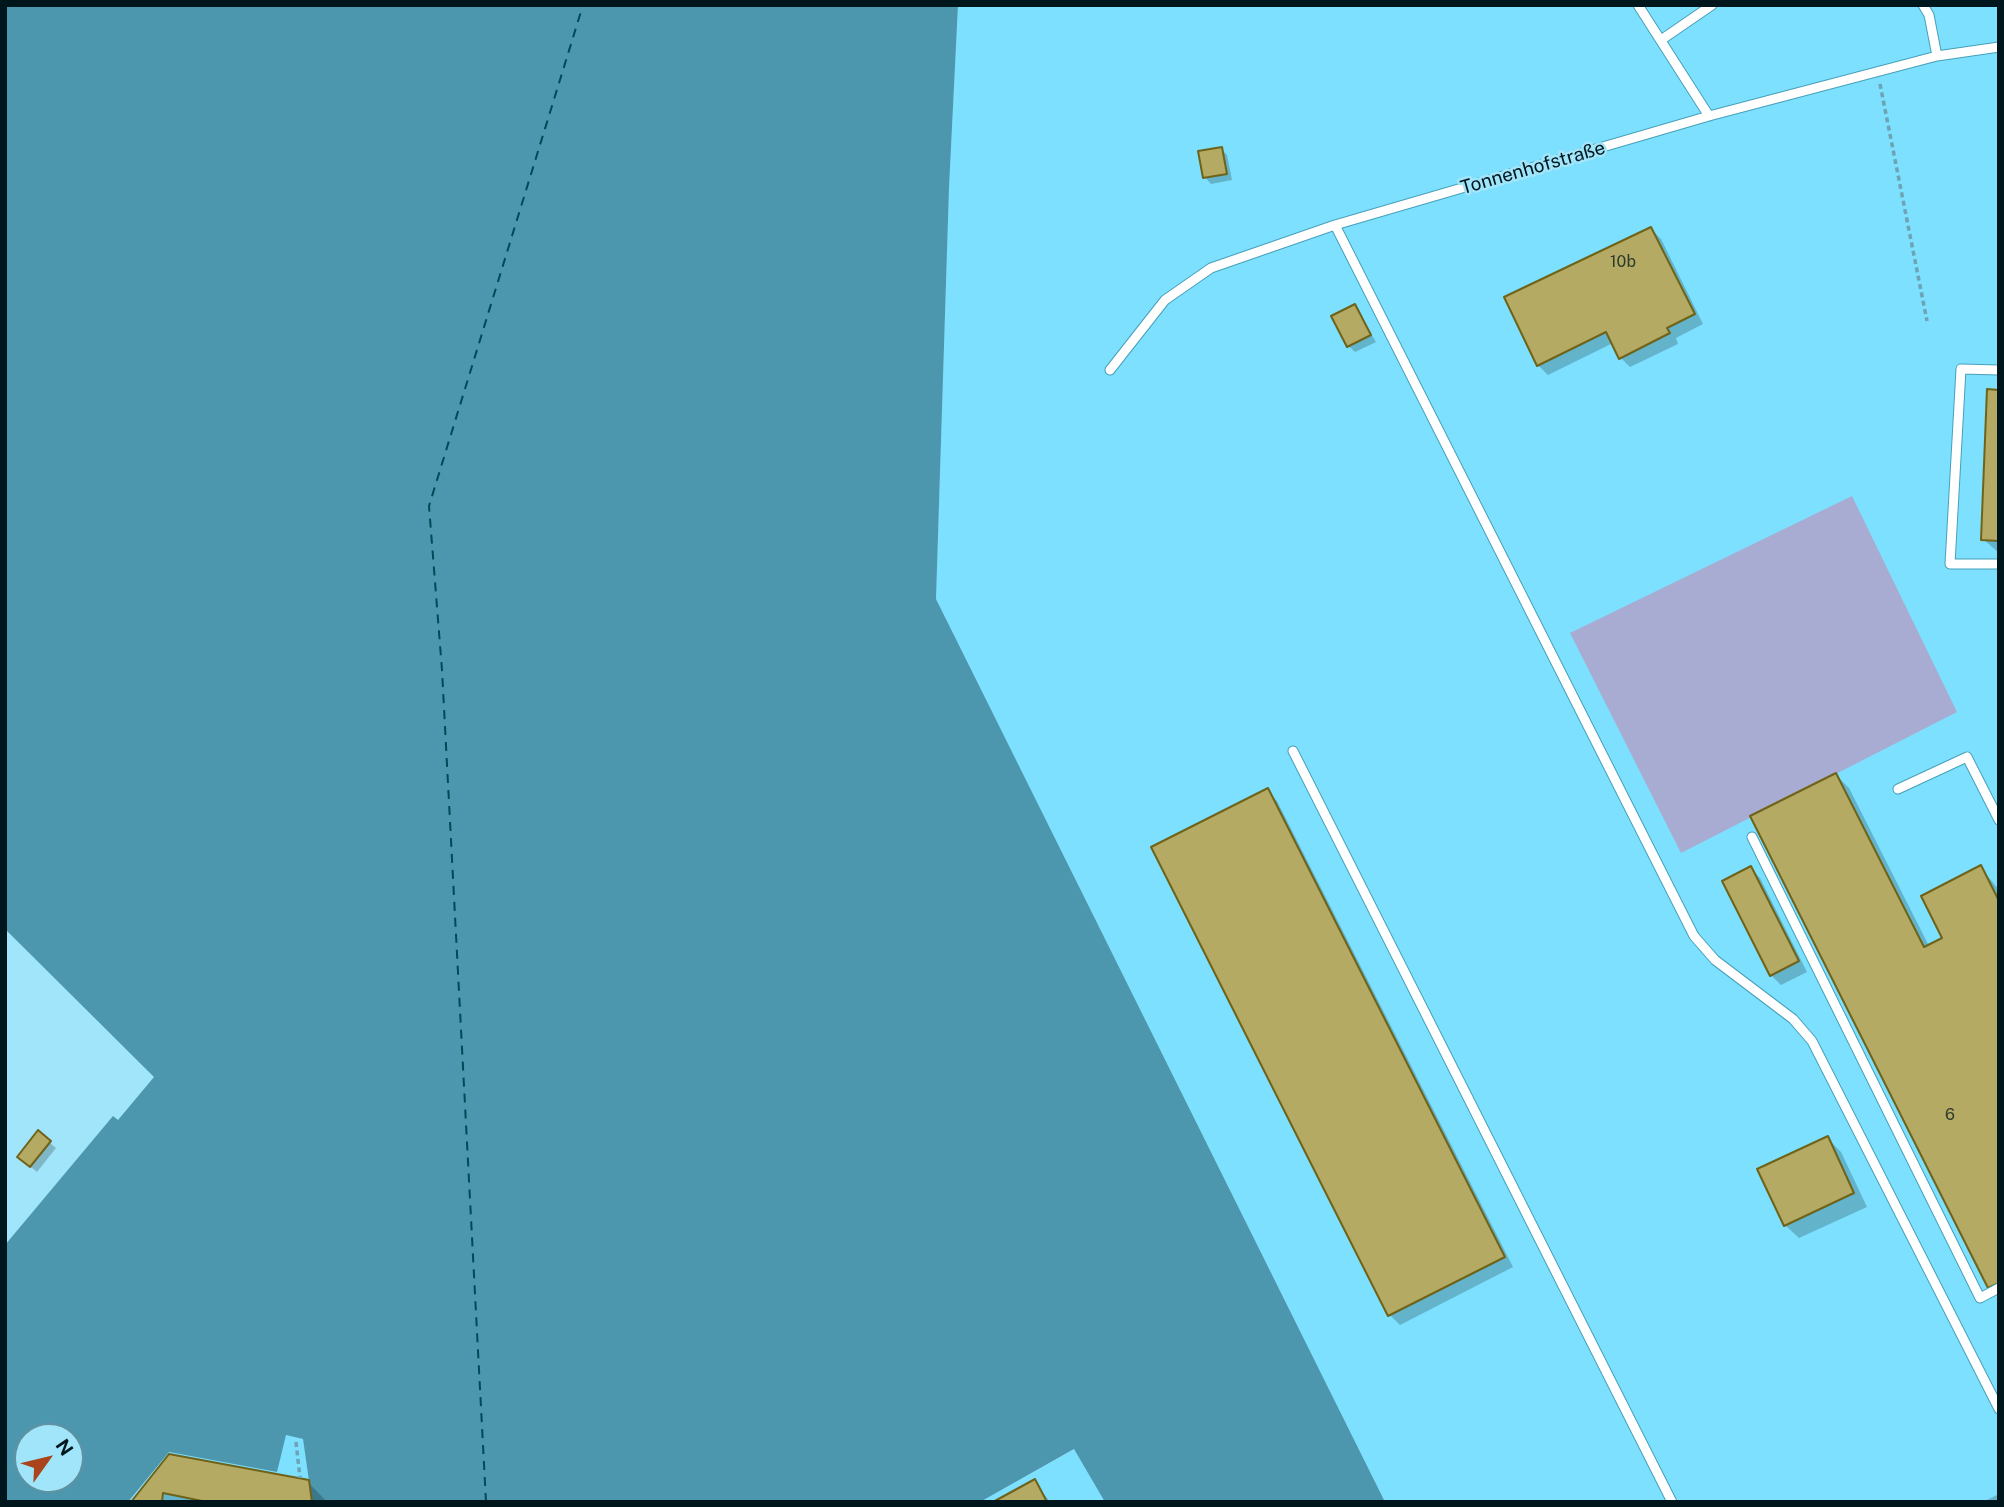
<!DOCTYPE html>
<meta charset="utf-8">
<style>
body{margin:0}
#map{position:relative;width:2004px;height:1507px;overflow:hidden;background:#a1e5fb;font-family:"Public Sans",sans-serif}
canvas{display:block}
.frame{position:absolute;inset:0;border:7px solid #00161d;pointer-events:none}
.north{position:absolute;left:14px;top:1423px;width:70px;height:70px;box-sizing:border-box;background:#a1e5fb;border:2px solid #6192a2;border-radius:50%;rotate:56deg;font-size:19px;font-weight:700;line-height:28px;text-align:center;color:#00161d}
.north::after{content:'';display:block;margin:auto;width:24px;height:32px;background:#aa441c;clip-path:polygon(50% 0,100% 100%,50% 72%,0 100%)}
</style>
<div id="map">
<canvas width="2004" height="1507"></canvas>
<div class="frame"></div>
<div class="north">N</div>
</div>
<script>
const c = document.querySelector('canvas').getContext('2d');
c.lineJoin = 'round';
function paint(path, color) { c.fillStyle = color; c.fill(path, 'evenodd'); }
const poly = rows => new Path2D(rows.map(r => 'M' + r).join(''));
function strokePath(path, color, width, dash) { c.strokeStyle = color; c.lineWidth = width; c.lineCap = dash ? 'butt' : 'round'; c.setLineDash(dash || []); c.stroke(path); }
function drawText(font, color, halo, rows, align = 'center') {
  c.font = font + ' "Public Sans",sans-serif'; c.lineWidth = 5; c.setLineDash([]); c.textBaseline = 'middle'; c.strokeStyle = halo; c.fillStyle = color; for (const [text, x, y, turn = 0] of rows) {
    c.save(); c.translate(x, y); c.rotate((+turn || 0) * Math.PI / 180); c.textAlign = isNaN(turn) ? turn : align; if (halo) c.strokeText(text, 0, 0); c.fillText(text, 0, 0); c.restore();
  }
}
const built = poly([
 [958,5,1999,5,1999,1502,1385,1502,936,599,949,188],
 [285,1435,303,1438,312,1502,129,1502,169,1452,277,1472],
 [1075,1449,1106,1502,980,1502]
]);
const green = poly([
 [1852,496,1957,712,1681,853,1570,633]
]);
const water = poly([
 [5,5,958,5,949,188,936,599,1385,1502,1105,1502,1074,1449,980,1502,312,1502,303,1439,286,1435,277,1472,169,1452,128,1502,5,1502,5,1245,113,1116,118,1120,154,1077,5,929],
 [28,1437,70,1437,70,1479,28,1479]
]);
const shadow = poly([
 [1221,149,1227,155,1232,180,1211,184,1205,177],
 [1651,229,1661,239,1703,324,1676,338,1678,344,1630,367,1621,358,1613,343,1548,375,1538,365],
 [1354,306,1376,342,1355,352,1349,346],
 [1999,392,1999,553,1983,539],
 [1836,775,1849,788,1929,946,1945,938,1981,868,1999,890,1999,1296,1990,1287],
 [1267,791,1277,801,1513,1267,1400,1325,1390,1315],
 [1750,868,1760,878,1807,972,1781,985,1771,975],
 [38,1133,56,1148,37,1172,26,1163],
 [1828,1139,1841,1152,1867,1207,1799,1238,1785,1225],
 [170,1456,308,1482,327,1502,133,1502],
 [1034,1481,1050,1502,997,1502],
 [1999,1494,1999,1502,1983,1502]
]);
const ferry = poly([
 [486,1502,442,670,429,506,583,5]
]);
const building = poly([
 [1222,147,1227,174,1203,178,1198,151,1222,147],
 [1651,227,1695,314,1667,328,1670,333,1619,359,1606,332,1537,366,1504,297,1651,227],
 [1355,304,1371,335,1347,347,1331,316,1355,304],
 [1987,389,1999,390,1999,541,1981,540,1987,389],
 [1836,773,1924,947,1942,938,1921,896,1981,865,1999,901,1999,1283,1988,1288,1750,816,1836,773],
 [1268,788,1505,1257,1388,1316,1151,847,1268,788],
 [1751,866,1799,961,1770,976,1722,881,1751,866],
 [38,1130,51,1141,30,1167,17,1157,38,1130],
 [1828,1136,1854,1193,1784,1226,1757,1169,1828,1136],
 [169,1454,309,1480,312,1502,207,1502,163,1493,162,1502,131,1502,169,1454],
 [1035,1479,1047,1502,993,1502,1035,1479]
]);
const path = poly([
 [1880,84,1927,321],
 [296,1442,300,1478]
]);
const lane = poly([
 [1638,5,1709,116],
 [1923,5,1929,15,1937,56],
 [1661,40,1712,5],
 [1335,225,1694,936,1715,960,1793,1019,1812,1041,1999,1409],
 [1110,370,1165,300,1211,268,1335,225,1709,116,1937,56,1999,47],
 [1999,370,1961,369,1950,564,1999,564],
 [1293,751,1672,1502],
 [1898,789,1967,757,1999,820],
 [1752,837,1980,1298,1999,1288]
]);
const numberNames = [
 ["10b",1623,262],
 ["6",1950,1115]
];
const streetNames = [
 ["Tonnenhofstraße",1533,168,-16]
];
paint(built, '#7ce0fe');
paint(green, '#a8acd2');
paint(water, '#4c97ae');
paint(shadow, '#0003');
strokePath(ferry, '#024859', 2, [9, 7]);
paint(building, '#b5aa63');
strokePath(building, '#6e6318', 2);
strokePath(lane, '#47a0ba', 11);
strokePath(path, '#6da3b4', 3.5, [5, 3.5]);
strokePath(lane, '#fff', 9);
drawText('16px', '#2d3b2e', null, numberNames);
drawText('19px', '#00161d', '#a1e5fb', streetNames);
</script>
